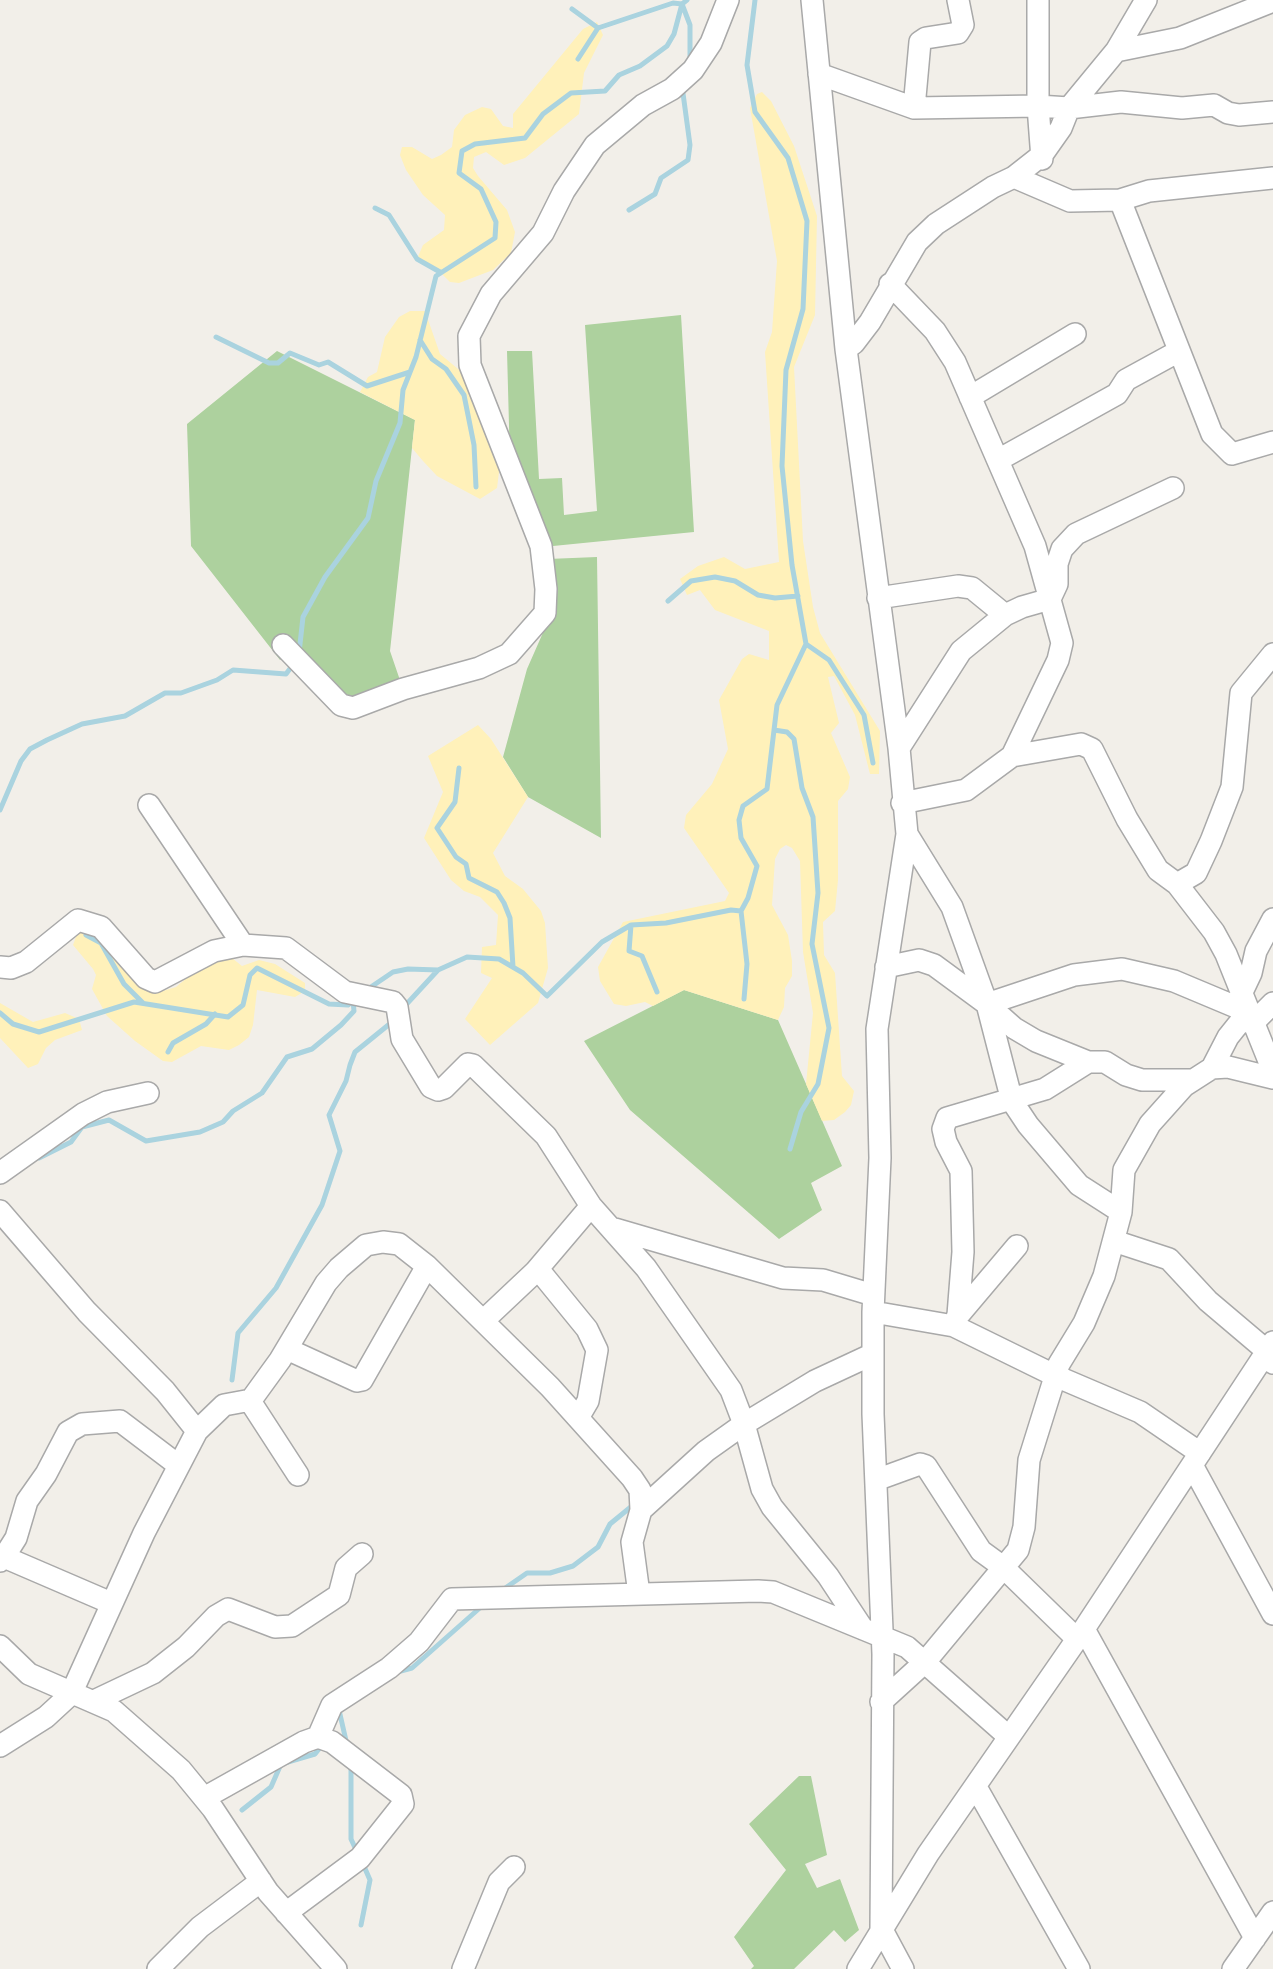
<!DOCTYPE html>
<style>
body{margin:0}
canvas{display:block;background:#f2efe9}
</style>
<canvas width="1273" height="1969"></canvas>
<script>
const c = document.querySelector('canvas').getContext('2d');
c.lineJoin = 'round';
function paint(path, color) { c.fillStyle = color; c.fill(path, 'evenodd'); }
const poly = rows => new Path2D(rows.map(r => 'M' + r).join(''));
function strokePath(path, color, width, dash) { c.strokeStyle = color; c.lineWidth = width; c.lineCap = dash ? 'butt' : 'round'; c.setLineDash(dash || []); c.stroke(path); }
const forest = poly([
 [681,315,694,532,543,547,510,463,507,351,532,351,539,479,562,478,564,515,597,511,585,325],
 [277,351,415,420,390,651,403,689,346,714,290,650,280,660,191,546,187,424],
 [597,557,601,838,528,797,503,757,527,669,549,619,548,559],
 [684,990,778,1020,842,1166,811,1183,822,1210,779,1239,630,1110,584,1041],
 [799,1776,811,1776,827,1855,805,1864,817,1888,840,1879,859,1930,845,1942,834,1930,794,1969,751,1969,754,1966,734,1937,786,1870,749,1824]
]);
const sand = poly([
 [597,22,603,35,584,73,579,114,525,158,504,165,486,152,474,157,473,168,478,176,507,210,515,232,511,253,493,270,459,283,450,282,440,272,417,259,423,245,444,230,445,215,423,195,406,170,400,155,402,147,412,147,432,159,441,155,452,147,454,130,465,115,482,107,491,109,503,126,513,128,513,114,583,29],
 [762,92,771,101,794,146,817,216,815,315,794,367,803,541,813,607,820,633,880,731,879,774,870,774,855,715,834,676,828,677,839,723,831,733,850,777,848,789,838,801,838,880,835,911,823,922,824,955,835,973,842,1076,854,1091,851,1105,845,1112,834,1120,822,1121,806,1084,813,1013,803,952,800,861,792,848,786,845,780,849,775,859,772,905,788,935,792,961,792,976,785,988,784,1007,778,1020,684,990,653,1006,645,1002,626,1006,614,1004,600,981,598,967,623,922,725,901,729,893,684,828,686,815,712,784,728,749,719,700,742,659,749,654,769,660,769,631,715,610,700,590,687,595,680,579,698,566,724,557,745,569,779,562,765,352,772,332,777,261,750,108,757,94],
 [410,311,425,311,440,354,469,378,500,464,497,488,480,499,437,476,423,461,412,448,415,420,360,392,368,377,377,372,385,337,399,317],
 [478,725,491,739,528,797,493,853,505,876,523,889,541,911,545,923,548,968,538,1003,490,1045,465,1019,492,978,481,973,482,947,496,945,498,915,480,897,464,891,451,880,424,838,443,792,428,756],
 [85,929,94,930,141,988,156,993,176,987,214,955,227,954,242,966,259,960,275,964,305,983,305,991,295,997,257,990,253,1025,249,1037,239,1045,229,1050,201,1046,172,1062,163,1061,135,1041,107,1016,92,989,96,975,93,969,73,945,77,934],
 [0,1003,33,1022,65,1013,79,1019,82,1030,55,1040,46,1048,38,1064,28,1068,0,1038]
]);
const stream = poly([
 [572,9,598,28,673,3,682,4,690,25,690,61],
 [578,59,598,28],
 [375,208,389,215,417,259,440,272],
 [629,210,655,194,661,178,688,160,690,145,682,86],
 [216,337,269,363,278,363,290,353,319,365,328,362,367,386,410,372],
 [420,340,432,359,446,369,464,395,474,445,476,487],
 [668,601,691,581,715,577,735,581,758,595,775,598,798,596],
 [806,644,829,660,864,715,873,763],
 [299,653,303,617,325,577,368,518,376,481,400,423,403,390,416,357,436,276,495,238,496,222,481,189,459,173,462,151,475,144,525,138,543,114,571,93,605,91,619,75,640,66,667,46,674,34,682,4,687,0],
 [774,730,787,732,794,739,802,788,813,817,818,893,812,944,829,1028,818,1084,801,1112,790,1149],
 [459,768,455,802,437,828,456,857,466,864,469,878,497,892,504,903,510,918,513,967],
 [0,810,21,761,30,749,47,740,82,724,125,716,165,693,181,693,217,680,233,670,286,674,295,662],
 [741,911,747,964,744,999],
 [631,925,629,951,642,956,657,992],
 [86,935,101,943,124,984,143,1003],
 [365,991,393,972,408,969,438,970],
 [403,1008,438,970,467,957,499,959,523,973,547,996,602,942,631,925,666,923,731,910,741,911,748,898,757,866,741,838,739,820,743,806,767,789,777,705,806,644,792,565,782,466,786,370,803,309,807,221,788,158,755,112,747,65,755,0],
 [0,1013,13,1024,39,1032,134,1002,228,1017,243,1005,250,975,257,968,329,1004,348,1005,355,999],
 [168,1052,173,1043,206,1024,215,1014],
 [39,1158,71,1142,82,1127,109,1120,146,1141,200,1132,223,1122,233,1111,262,1093,287,1057,312,1049,341,1025,354,1011,353,1001],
 [232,1380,238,1333,276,1288,322,1205,340,1151,329,1115,346,1081,350,1065,355,1052,392,1022],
 [501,1591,527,1573,550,1573,573,1566,598,1547,610,1524,632,1506],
 [397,1672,412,1668,482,1606],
 [339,1710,347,1745],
 [351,1765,351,1839,357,1852],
 [242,1810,271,1787,281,1764,315,1754,322,1745],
 [361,1925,370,1880,363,1864]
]);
const minor = poly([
 [812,0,846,349,899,748,907,834,877,1029,880,1158,873,1312,873,1414,883,1654,881,1928,903,1969],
 [1038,0,1038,106,1042,159],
 [1116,51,1180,38,1273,1],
 [819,74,914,108,1038,106,1069,108,1121,102,1182,108,1214,105,1228,113,1239,115,1273,112],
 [914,108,920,42,926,38,958,33,963,25,958,0],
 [1014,177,1070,201,1120,200,1149,191,1273,178],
 [1120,200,1212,434,1232,454,1273,442],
 [890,284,935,331,955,362,1035,546,1062,643,1058,660,1012,756,966,790,902,803],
 [846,349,854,343,870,322,917,242,936,224,993,187,1014,177,1042,155,1061,128,1069,108,1116,51,1146,0],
 [970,397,1075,334],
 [1000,459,1117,394,1126,380,1179,351],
 [878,598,958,586,972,588,1005,615],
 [283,645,341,705,353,708,403,689,479,668,509,654,545,613,546,589,541,546,470,365,469,336,491,294,543,233,564,191,595,145,643,105,672,89,693,70,711,43,728,0],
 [899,748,961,651,1005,615,1022,607,1050,599,1057,584,1057,564,1062,549,1076,534,1173,488],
 [1012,756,1081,744,1092,749,1127,819,1158,870,1177,884,1214,932,1226,954,1273,1071],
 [149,805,243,945,286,948,345,992,393,1002,397,1007,402,1039,431,1087,438,1090,444,1088,468,1064,473,1065,546,1136,591,1206,646,1268,731,1390,744,1424,762,1489,772,1507,828,1576,863,1629],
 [907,834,952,907,987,1004],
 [1177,884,1196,873,1211,841,1232,787,1241,693,1273,654],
 [0,967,11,968,26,962,78,920,101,927,146,978,155,982,214,951,243,945],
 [886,967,919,960,934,965,987,1004,1012,1101,1028,1125,1079,1185,1121,1212],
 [1242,992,1251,973,1256,951,1273,919],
 [1252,1024,1273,1003],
 [1088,1062,1036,1041,1014,1028,987,1004,1074,975,1122,969,1174,981,1248,1012,1228,1037,1212,1068],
 [0,1173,83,1114,107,1102,148,1093],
 [0,1211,87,1312,165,1391,197,1431],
 [615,1229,783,1278,823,1280,873,1295],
 [1114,1241,1169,1259,1208,1301,1267,1351,1273,1363],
 [538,1269,587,1329,597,1350,588,1401,578,1418],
 [873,1312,954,1326,1058,1377,1140,1412,1200,1453],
 [958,1315,963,1252,961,1171,946,1142,943,1129,947,1118,1045,1089,1088,1062,1105,1062,1126,1075,1142,1080,1192,1080],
 [957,1317,1017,1246],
 [483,1321,535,1272,591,1206],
 [287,1349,357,1381,362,1380,427,1266],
 [250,1401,298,1475],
 [1192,1465,1273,1614],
 [876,1480,920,1464,926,1466,981,1551,1003,1567,1077,1639],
 [641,1510,706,1451,744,1424,815,1381,873,1354],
 [4,1557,16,1538,27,1501,46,1474,68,1432,82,1424,120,1421,178,1465],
 [0,1561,4,1557,111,1603],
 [1084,1629,1255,1938],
 [0,1646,29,1674,114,1711,181,1770,213,1809,268,1892,336,1969],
 [94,1701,153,1673,186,1647,216,1616,228,1609,275,1627,292,1626,339,1595,346,1568,362,1554],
 [881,1702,925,1662,1018,1550,1024,1527,1029,1460,1059,1364,1084,1323,1104,1276,1121,1212,1124,1170,1150,1124,1184,1086,1212,1068,1228,1067,1273,1078],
 [318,1737,332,1705,389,1668,419,1642,452,1599,758,1591,773,1592,907,1647,1009,1737],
 [0,1746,46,1717,71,1694,144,1533,197,1431,224,1405,251,1400,280,1360,326,1283,339,1268,366,1245,383,1242,399,1244,427,1266,550,1387,632,1478,640,1490,641,1510,632,1542,639,1594],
 [976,1787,1079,1969],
 [204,1798,304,1742,318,1737,332,1742,401,1795,403,1804,360,1858,286,1913],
 [158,1969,200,1927,261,1881],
 [463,1969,499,1882,514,1867],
 [858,1969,928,1854,1084,1629,1273,1342],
 [1233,1969,1273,1912]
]);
paint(forest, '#add19e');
paint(sand, '#fff1ba');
strokePath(stream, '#aad3df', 5);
strokePath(minor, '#a9a9a9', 24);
strokePath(minor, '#fff', 21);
</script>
